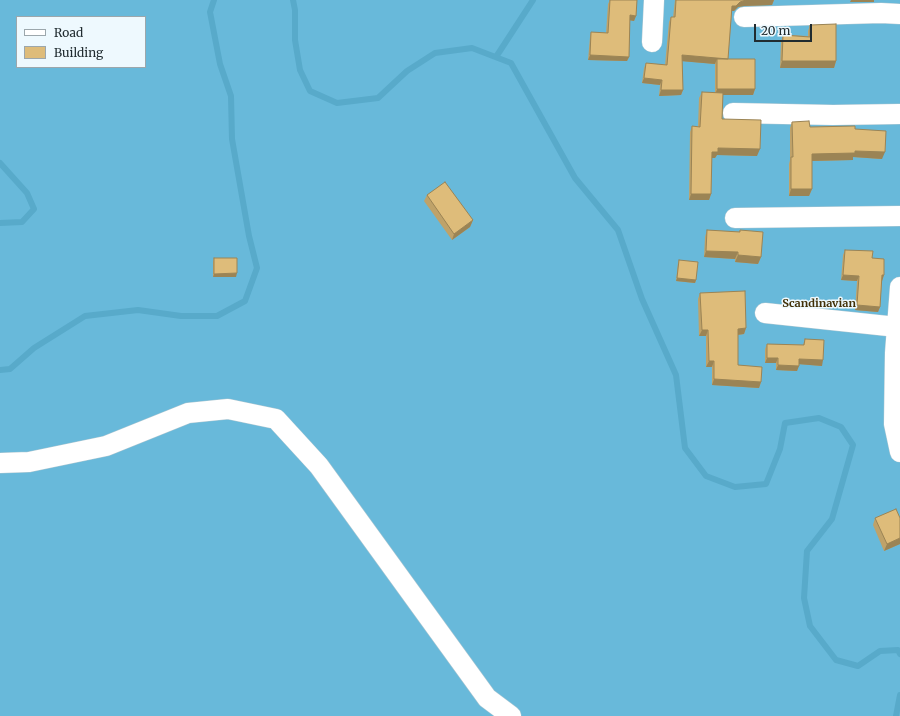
<!DOCTYPE html>
<style>
body{margin:0}
#map{position:relative;width:900px;height:716px;overflow:hidden;background:#d2effc;font-family:Merriweather,serif}
canvas{display:block}
.legend{position:absolute;left:16px;top:16px;width:130px;height:52px;box-sizing:border-box;background:#eef9fe;border:1px solid #9ca7ac;margin:0;padding:5px 7px;list-style:none;font-size:12px;color:#212c30}
.legend li{display:flex;align-items:center;gap:8px;height:20px}
.legend b{width:20px;border:1px solid #9ca7ac}
.scale{position:absolute;left:754px;top:24px;width:58px;height:18px;box-sizing:border-box;border:2px solid #212c30;border-top:0;padding-left:5px;font-size:12px;line-height:14px;white-space:nowrap;color:#212c30;-webkit-text-stroke:3px #eef9fe;paint-order:stroke}
</style>
<div id="map">
<canvas width="900" height="716"></canvas>
<ul class="legend">
<li><b style="height:5px;background:#fff"></b>Road</li>
<li><b style="height:11px;background:#debc7a"></b>Building</li>
</ul>
<div class="scale">20 m</div>
</div>
<script>
const c = document.querySelector('canvas').getContext('2d');
c.lineJoin = 'round';
function paint(path, color) { c.fillStyle = color; c.fill(path, 'evenodd'); }
const poly = rows => new Path2D(rows.map(r => 'M' + r).join(''));
function strokePath(path, color, width, dash) { c.strokeStyle = color; c.lineWidth = width; c.lineCap = dash ? 'butt' : 'round'; c.setLineDash(dash || []); c.stroke(path); }
function drawText(font, color, halo, rows, align = 'center') {
  c.font = font + ' Merriweather,serif'; c.lineWidth = 3; c.setLineDash([]); c.textBaseline = 'middle'; c.strokeStyle = halo; c.fillStyle = color; for (const [text, x, y, turn = 0] of rows) {
    c.save(); c.translate(x, y); c.rotate((+turn || 0) * Math.PI / 180); c.textAlign = isNaN(turn) ? turn : align; if (halo) c.strokeText(text, 0, 0); c.fillText(text, 0, 0); c.restore();
  }
}
const forest = poly([
 [0,0,900,0,900,716,0,716],
 [17,17,145,17,145,67,17,67]
]);
const stream = poly([
 [293,0,295,10,295,40,300,70,310,91,337,103,378,98,407,71,435,53,472,48,511,63,575,178,618,230,642,299,676,375,685,448,706,476,735,487,766,484,780,449,785,423,819,418,841,427,853,445,832,519,807,551,804,598,810,626,836,660,858,666,880,651,898,650,900,654],
 [496,57,533,0],
 [0,163,27,193,34,209,22,222,0,223],
 [0,370,10,369,34,348,85,316,138,310,181,316,217,316,245,301,257,268,249,236,232,139,231,96,220,64,210,12,214,0],
 [896,716,900,695]
]);
const minor = poly([
 [744,17,881,13,900,14],
 [652,42,654,0],
 [733,113,833,115,900,114],
 [735,218,900,216],
 [900,287,895,353,894,424,900,452],
 [765,313,897,327],
 [0,463,29,462,106,446,188,413,228,409,276,419,319,466,487,698,511,716]
]);
const wall = poly([
 [610,0,637,0,636,16,634,21,630,20,629,57,627,61,588,60,590,37,591,32,606,33,608,4],
 [675,0,774,0,772,5,744,6,738,7,734,11,732,11,728,59,755,89,753,95,723,95,722,119,757,156,717,155,715,158,712,158,711,194,709,200,689,200,690,132,692,126,698,127,699,98,702,92,715,93,715,64,682,61,683,90,681,95,659,96,660,85,642,83,644,68,646,63,665,65,669,22,671,17,673,17],
 [810,25,836,61,834,68,780,68,781,42,783,35,808,36,808,31],
 [792,122,810,127,855,129,882,159,853,157,853,160,812,161,812,189,809,196,789,196,789,164,790,160,790,128],
 [427,195,473,220,470,227,452,240,424,201],
 [707,230,739,232,740,230,761,257,758,264,735,262,735,259,704,257,705,237],
 [845,250,884,275,882,281,880,307,878,312,855,310,857,281,841,280,843,255],
 [214,258,236,277,213,277,213,262],
 [679,260,696,280,695,283,676,281,678,263],
 [700,293,746,328,744,334,738,335,738,365,761,382,759,388,712,385,712,367,706,367,706,336,699,336,698,299],
 [805,339,822,366,799,364,797,371,776,370,776,363,765,363,765,349,767,344,803,345],
 [875,518,900,518,900,544,884,551,873,525]
]);
const shadedWall = poly([
 [746,0,774,0,772,5,744,6,738,7,734,11,730,11,732,6,740,2],
 [851,0,874,0,874,2,850,2],
 [630,15,636,16,634,21,628,20],
 [590,55,629,57,627,61,588,60],
 [682,55,728,59,717,59,715,64,680,61],
 [782,61,836,61,834,68,780,68],
 [644,78,662,80,660,85,642,83],
 [717,89,755,89,753,95,715,95],
 [661,90,683,90,681,95,659,96],
 [718,148,760,149,757,156,717,155,715,158,710,158,712,152],
 [855,151,885,152,882,159,853,157,853,160,809,161,812,154],
 [791,189,812,189,809,196,789,196],
 [691,194,711,194,709,200,689,200],
 [473,220,470,227,452,240,454,234],
 [706,251,738,252,735,259,704,257],
 [738,255,761,257,758,264,735,262],
 [237,273,236,277,213,277,214,274],
 [843,275,859,276,857,281,841,280],
 [882,275,884,275,882,281,880,280],
 [677,278,696,280,695,283,676,281],
 [857,305,880,307,878,312,855,310],
 [746,328,744,334,736,335,738,329],
 [702,330,708,330,706,336,699,336],
 [767,358,778,358,776,363,765,363],
 [799,359,823,360,822,366,797,364],
 [709,361,714,361,712,367,706,367],
 [778,365,799,366,797,371,776,370],
 [714,379,761,382,759,388,712,385],
 [900,538,900,544,884,551,887,544]
]);
const building = poly([
 [610,0,637,0,636,16,630,15,629,57,590,55,591,32,608,33,610,0],
 [676,0,750,0,746,0,740,2,736,6,732,6,728,59,682,55,683,90,661,90,662,80,644,78,646,63,667,65,671,17,675,17,676,0],
 [836,24,836,61,782,61,783,35,810,37,810,25,836,24],
 [717,59,755,59,755,89,717,89,717,59],
 [702,92,723,93,722,119,761,120,760,149,718,148,718,152,712,152,711,194,691,194,692,126,700,127,702,92],
 [809,121,810,127,855,126,855,129,886,131,885,152,855,151,855,153,812,154,812,189,791,189,791,157,793,157,792,122,809,121],
 [445,182,473,220,454,234,427,195,445,182],
 [707,230,740,232,740,230,763,232,761,257,738,255,738,252,706,251,707,230],
 [845,250,873,251,872,258,884,259,884,275,882,275,880,307,857,305,859,276,843,275,845,250],
 [214,258,237,258,237,273,214,274,214,258],
 [679,260,698,262,696,280,677,278,679,260],
 [745,291,746,328,738,329,738,365,762,367,761,382,714,379,714,361,709,361,708,330,702,330,700,293,745,291],
 [805,339,824,340,823,360,799,359,799,366,778,365,778,358,767,358,767,344,804,345,805,339],
 [896,509,900,518,900,538,887,544,875,518,896,509]
]);
const neighbourhoodNames = [
 ["Scandinavian",819,304]
];
paint(forest, '#68b9da');
strokePath(stream, '#58aaca', 6);
strokePath(minor, '#a9c5d1', 21);
strokePath(minor, '#fff', 20);
paint(wall, '#bfa269');
paint(shadedWall, '#9b8455');
paint(building, '#debc7a');
strokePath(building, '#9b8455', 1);
drawText('bold 11px', '#413007', '#eef9fe', neighbourhoodNames);
</script>
